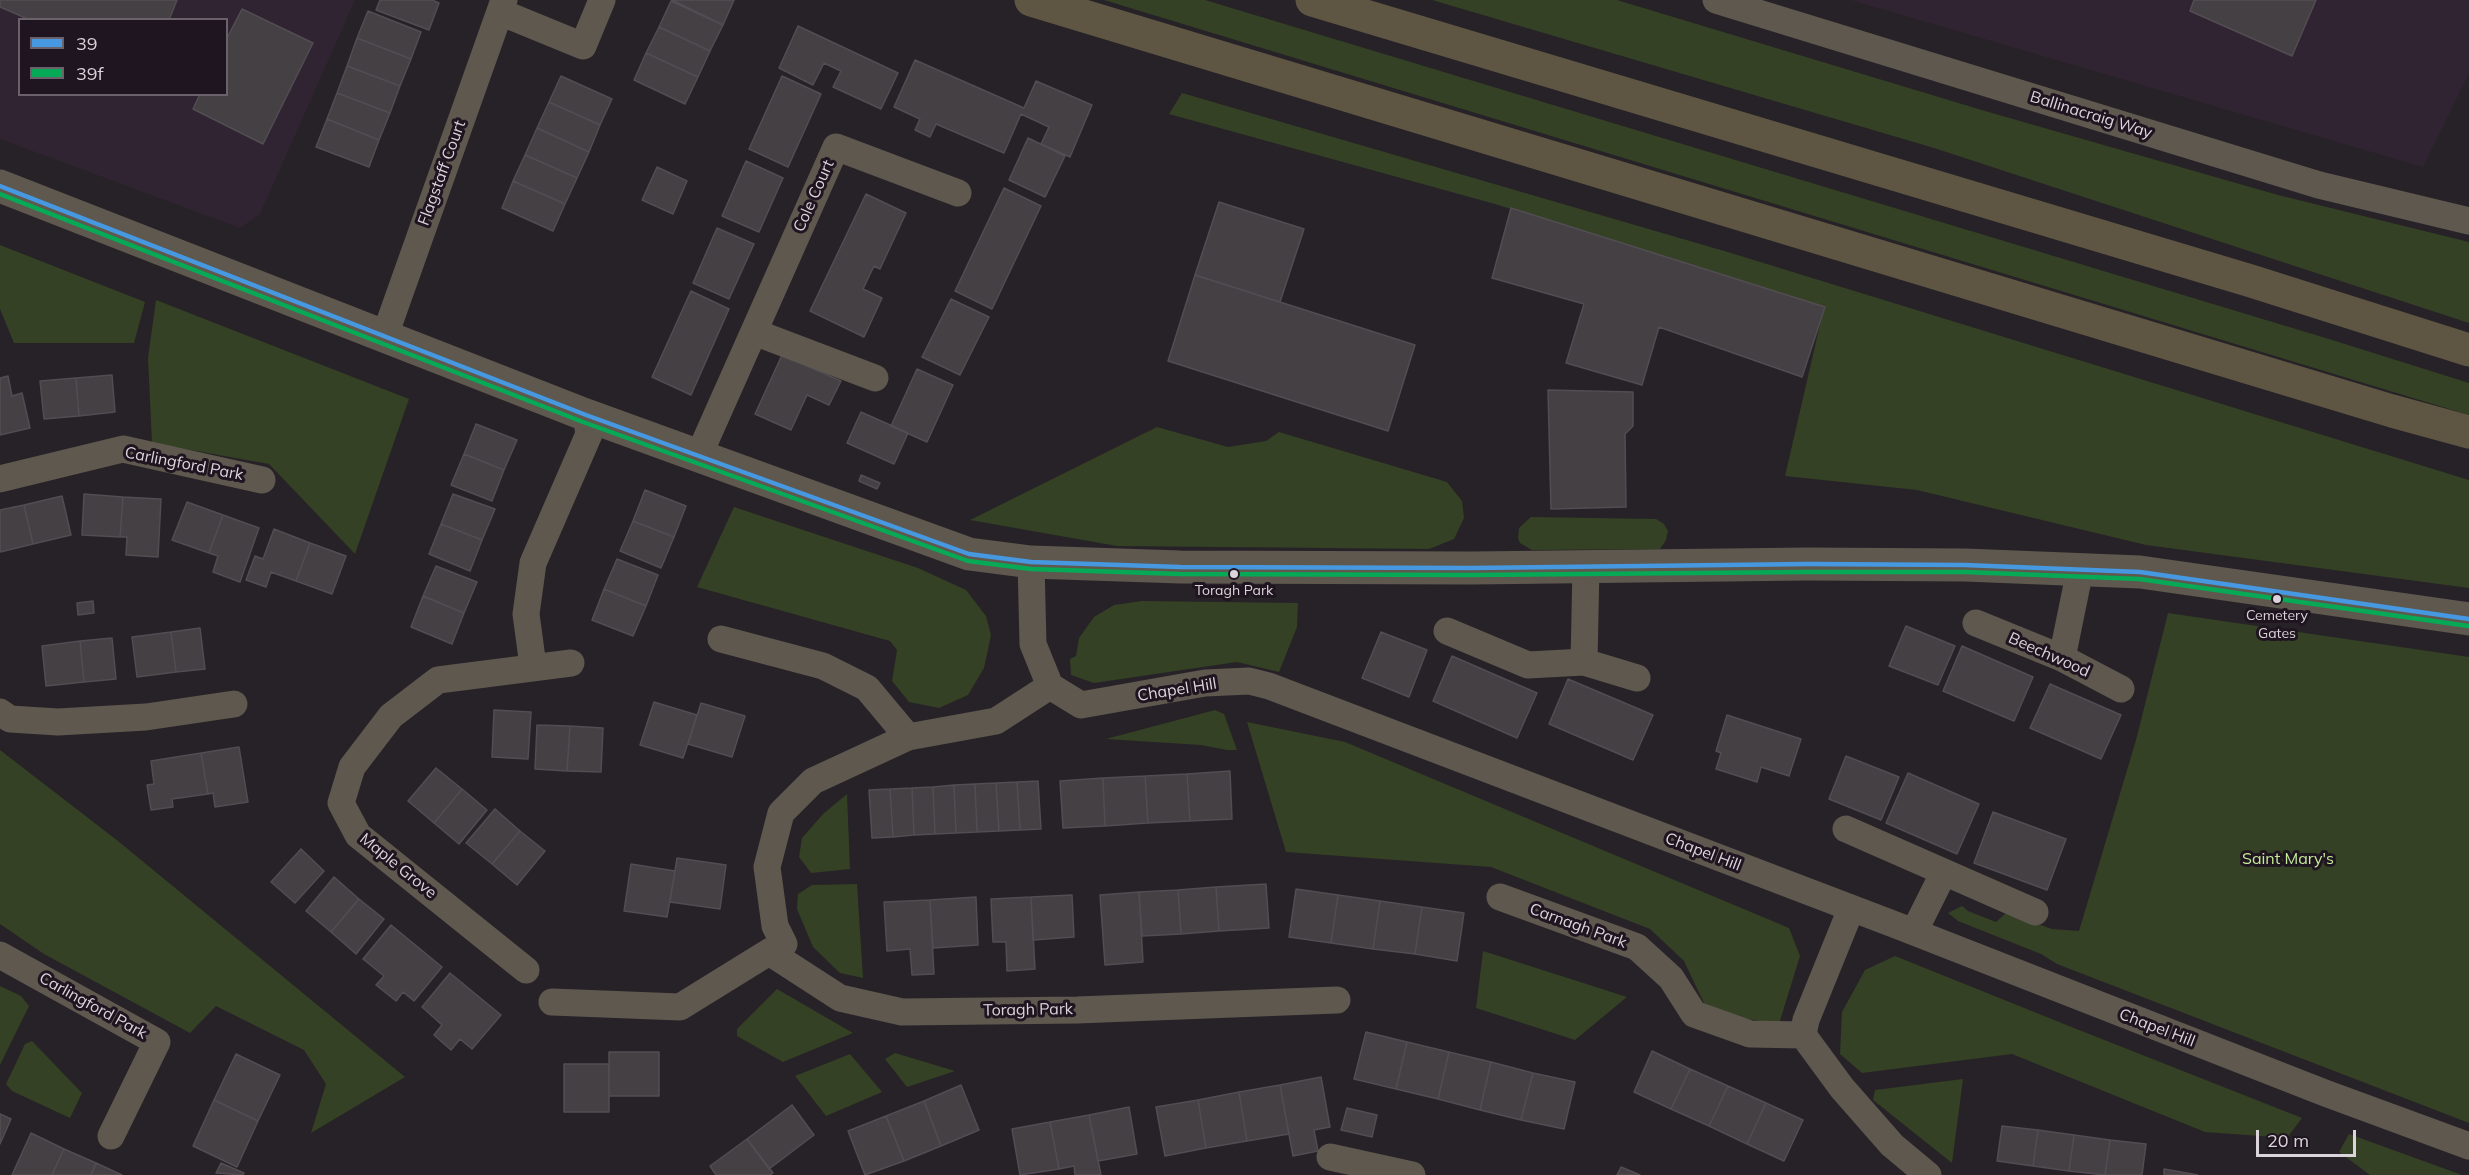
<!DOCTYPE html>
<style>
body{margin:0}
#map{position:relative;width:2469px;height:1175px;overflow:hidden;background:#272227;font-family:Mulish,sans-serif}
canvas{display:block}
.legend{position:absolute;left:18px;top:18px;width:210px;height:78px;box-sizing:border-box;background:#1f1520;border:2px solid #6a616b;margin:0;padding:8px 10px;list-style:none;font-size:18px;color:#dbd4db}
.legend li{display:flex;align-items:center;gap:12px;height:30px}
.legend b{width:30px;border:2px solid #6a616b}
.scale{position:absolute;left:2256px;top:1130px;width:100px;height:27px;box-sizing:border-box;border:3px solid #dbd4db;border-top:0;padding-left:8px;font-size:18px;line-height:21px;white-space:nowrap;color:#dbd4db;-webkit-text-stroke:4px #1f1520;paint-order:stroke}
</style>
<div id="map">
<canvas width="2469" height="1175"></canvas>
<ul class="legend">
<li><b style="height:8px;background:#4699e1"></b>39</li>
<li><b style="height:8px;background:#06aa56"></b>39f</li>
</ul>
<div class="scale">20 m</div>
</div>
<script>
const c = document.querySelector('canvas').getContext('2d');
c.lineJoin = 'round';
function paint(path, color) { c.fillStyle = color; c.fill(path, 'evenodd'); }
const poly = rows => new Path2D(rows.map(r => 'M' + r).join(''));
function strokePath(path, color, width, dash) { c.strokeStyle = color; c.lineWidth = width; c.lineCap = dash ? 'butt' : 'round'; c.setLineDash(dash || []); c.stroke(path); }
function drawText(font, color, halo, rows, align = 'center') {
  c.font = font + ' Mulish,sans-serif'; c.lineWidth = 6; c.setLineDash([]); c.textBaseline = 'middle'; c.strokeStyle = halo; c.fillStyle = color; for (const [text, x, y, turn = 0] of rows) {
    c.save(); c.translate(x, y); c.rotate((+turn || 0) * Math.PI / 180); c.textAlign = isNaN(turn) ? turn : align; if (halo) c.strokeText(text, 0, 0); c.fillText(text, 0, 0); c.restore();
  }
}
const built = poly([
 [0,0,355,0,260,214,240,228,0,139],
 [20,20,226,20,226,94,20,94],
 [1851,0,2469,0,2469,73,2423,167]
]);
const green = poly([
 [1104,0,1205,0,2329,339,2469,383,2469,415],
 [1432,0,1617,0,1985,111,2278,195,2469,242,2469,323,1934,148],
 [1182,93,1731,253,2469,480,2469,588,2146,545,1917,490,1785,476,1824,307,1495,204,1169,114],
 [0,245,145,302,134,343,14,343,0,309],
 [156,300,409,399,355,554,269,464,152,443,148,358],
 [1157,427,1228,447,1266,441,1279,432,1447,482,1462,501,1464,518,1454,539,1429,549,1117,546,970,520],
 [734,507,918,568,966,590,986,616,991,635,984,668,968,695,939,708,909,702,892,681,897,650,890,641,697,587],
 [1531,517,1656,519,1664,524,1668,531,1666,540,1660,549,1532,550,1520,543,1518,538,1519,528],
 [1142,601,1298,603,1297,627,1279,672,1237,662,1094,683,1071,675,1070,659,1076,656,1079,638,1094,617,1114,605],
 [2168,613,2469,657,2469,1123,2057,964,2041,954,1958,921,1948,913,1962,906,1968,911,1996,922,2006,913,2052,929,2079,931,2136,740],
 [1215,710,1224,714,1237,750,1227,750,1201,745,1106,739],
 [1247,722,1345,742,1789,928,1800,956,1779,1024,1735,1017,1704,1003,1684,961,1650,929,1491,867,1286,852],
 [0,750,118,841,405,1077,311,1133,326,1084,304,1050,216,1006,190,1033,44,954,0,924],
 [847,794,850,869,811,873,799,857,802,838,823,814],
 [857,884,863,978,840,973,813,947,797,909,798,894,812,885],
 [1483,951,1627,997,1575,1040,1476,1008],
 [1895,956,2074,1028,2302,1118,2287,1138,2205,1132,2012,1054,1862,1073,1840,1054,1842,1012,1865,970],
 [0,986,21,996,29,1006,0,1065],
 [777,989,853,1033,783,1062,737,1036,737,1029],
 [32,1041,82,1093,70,1118,12,1091,6,1084,25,1044],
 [895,1053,955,1071,907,1087,885,1059],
 [850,1054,882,1092,826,1116,795,1076],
 [1963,1079,1952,1163,1873,1100,1875,1090],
 [2349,1134,2462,1175,2370,1175,2339,1152]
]);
const building = poly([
 [0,0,177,0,169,20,30,20,0,7,0,0],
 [380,0,432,0,439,3,429,30,376,10,380,0],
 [672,0,734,0,723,25,672,0],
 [2194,0,2316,0,2292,56,2190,11,2194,0],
 [671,1,723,25,710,51,659,27,671,1],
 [242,9,313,43,263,144,193,109,200,94,226,94,226,40,242,9],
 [368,11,421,32,411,59,357,38,368,11],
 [798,26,898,73,881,109,833,87,841,71,824,63,813,85,779,68,798,26],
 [659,27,710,51,698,77,646,53,659,27],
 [357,38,411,59,400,86,347,66,357,38],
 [646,53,698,77,685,104,634,80,646,53],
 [915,60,1024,108,1036,81,1092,105,1070,157,1041,144,1049,127,1021,114,1004,153,936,124,930,137,915,130,920,119,894,107,915,60],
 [347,66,400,86,390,113,337,93,347,66],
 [561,76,612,99,600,125,549,102,561,76],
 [782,76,821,94,788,167,749,149,782,76],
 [337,93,390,113,379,140,327,119,337,93],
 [549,102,600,125,589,152,537,128,549,102],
 [327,119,379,140,369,167,316,147,327,119],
 [537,128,589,152,577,178,525,155,537,128],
 [1028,138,1065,156,1045,197,1009,180,1028,138],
 [525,155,577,178,565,204,513,181,525,155],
 [746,161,783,178,759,232,722,216,746,161],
 [657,167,687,181,673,214,642,200,657,167],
 [513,181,565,204,553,231,502,208,513,181],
 [1004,188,1041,206,992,309,955,291,1004,188],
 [866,194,906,213,880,269,874,266,863,289,882,298,864,337,810,311,866,194],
 [1219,202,1304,229,1280,302,1195,275,1219,202],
 [1511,208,1825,307,1802,377,1659,327,1642,385,1566,363,1584,304,1492,278,1511,208],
 [717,228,754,244,729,299,693,283,717,228],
 [1195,275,1415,345,1388,431,1168,361,1195,275],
 [691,291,729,309,691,395,652,377,691,291],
 [951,299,989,317,960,375,922,357,951,299],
 [782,355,841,381,829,405,807,395,791,430,755,414,782,355],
 [917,369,953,385,927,442,891,426,917,369],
 [112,375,115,412,79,416,76,378,112,375],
 [8,376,12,396,22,393,30,428,0,435,0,378,8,376],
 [76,378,79,416,44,419,40,381,76,378],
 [1548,390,1633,392,1633,426,1625,434,1626,507,1551,509,1548,390],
 [861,412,908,433,894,464,847,443,861,412],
 [476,424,517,440,504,470,464,454,476,424],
 [464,454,504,470,492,501,451,485,464,454],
 [861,475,880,483,877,489,859,481,861,475],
 [645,490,686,506,674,537,633,521,645,490],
 [84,494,123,497,120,537,82,535,84,494],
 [453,494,495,509,482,540,441,524,453,494],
 [62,496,71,535,33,544,24,505,62,496],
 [123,497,161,499,158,557,126,555,127,537,120,537,123,497],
 [187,502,223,515,209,553,172,540,187,502],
 [24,505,33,544,0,552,0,510,24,505],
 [223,515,259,528,240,582,213,572,218,556,209,553,223,515],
 [633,521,674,537,661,568,620,551,633,521],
 [441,524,482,540,470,571,429,554,441,524],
 [274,529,310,543,296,581,271,572,266,587,246,580,255,556,263,559,274,529],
 [310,543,346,556,332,594,296,581,310,543],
 [617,559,658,575,646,606,604,589,617,559],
 [436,566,477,582,464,613,423,596,436,566],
 [604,589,646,606,633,636,592,620,604,589],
 [423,596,464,613,452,644,411,627,423,596],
 [93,601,94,613,78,615,77,603,93,601],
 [1906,626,1955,646,1938,685,1889,666,1906,626],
 [200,628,205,669,176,672,171,632,200,628],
 [171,632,176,672,137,677,132,637,171,632],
 [1381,632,1427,650,1409,697,1362,678,1381,632],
 [112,638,116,679,84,682,80,641,112,638],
 [80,641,84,682,46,686,42,646,80,641],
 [1962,646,2033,677,2014,721,1943,691,1962,646],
 [1452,656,1537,693,1517,738,1433,701,1452,656],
 [1568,679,1653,715,1633,760,1549,724,1568,679],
 [2050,684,2121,715,2101,759,2030,728,2050,684],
 [654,702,697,715,683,758,640,745,654,702],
 [701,703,745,716,732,757,688,744,701,703],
 [494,710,531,712,528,759,492,757,494,710],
 [1727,715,1801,739,1789,776,1761,767,1757,782,1716,769,1721,753,1716,751,1727,715],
 [537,725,570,726,567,771,535,769,537,725],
 [570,726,603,728,601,772,567,771,570,726],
 [239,747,248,802,215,807,213,793,208,794,201,753,239,747],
 [201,753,208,794,172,799,173,807,151,810,147,785,154,784,151,761,201,753],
 [1846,756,1899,777,1881,820,1829,799,1846,756],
 [436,768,462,789,434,823,408,801,436,768],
 [1230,771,1232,819,1190,821,1187,774,1230,771],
 [1908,773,1979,804,1957,854,1886,823,1908,773],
 [1187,774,1190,821,1148,823,1145,776,1187,774],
 [1145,776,1148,823,1105,826,1103,778,1145,776],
 [1103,778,1105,826,1063,828,1060,781,1103,778],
 [1038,781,1041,829,1020,830,1017,782,1038,781],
 [1017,782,1020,830,999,831,996,783,1017,782],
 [996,783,999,831,977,832,975,784,996,783],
 [975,784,977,832,956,833,954,785,975,784],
 [954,785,956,833,935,834,933,787,954,785],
 [933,787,935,834,914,835,912,788,933,787],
 [912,788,914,835,893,837,890,789,912,788],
 [462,789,487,810,459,844,434,823,462,789],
 [890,789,893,837,872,838,869,790,890,789],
 [495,809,520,831,492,864,466,843,495,809],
 [1993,812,2066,839,2047,890,1974,863,1993,812],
 [520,831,545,851,517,885,492,864,520,831],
 [301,849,324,871,295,903,271,882,301,849],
 [677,858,726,865,720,909,670,902,677,858],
 [631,864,675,871,667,917,624,911,631,864],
 [334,877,359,899,331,932,306,911,334,877],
 [1266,884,1269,928,1219,931,1216,887,1266,884],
 [1216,887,1219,931,1181,934,1178,890,1216,887],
 [1296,889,1338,895,1331,943,1289,937,1296,889],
 [1178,890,1181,934,1142,936,1139,892,1178,890],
 [1139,892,1143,962,1105,965,1100,895,1139,892],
 [1072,895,1074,937,1033,940,1031,897,1072,895],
 [1338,895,1380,901,1373,949,1331,943,1338,895],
 [976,897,978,945,933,948,930,900,976,897],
 [1031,897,1035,969,1007,971,1006,942,993,942,991,899,1031,897],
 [359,899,384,919,356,954,331,932,359,899],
 [930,900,934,974,912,975,910,949,887,951,884,902,930,900],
 [1380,901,1422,907,1415,954,1373,949,1380,901],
 [1422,907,1464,913,1457,961,1415,954,1422,907],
 [391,925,442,967,414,1001,403,992,396,1001,376,985,384,976,363,959,391,925],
 [450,973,501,1015,472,1049,460,1039,451,1050,434,1035,442,1025,422,1007,450,973],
 [1366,1032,1407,1042,1396,1089,1354,1079,1366,1032],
 [1407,1042,1449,1052,1438,1099,1396,1089,1407,1042],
 [1652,1051,1690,1069,1671,1109,1634,1092,1652,1051],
 [609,1052,659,1052,659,1096,609,1096,609,1052],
 [1449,1052,1491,1062,1480,1110,1438,1099,1449,1052],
 [236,1054,280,1075,258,1121,214,1100,236,1054],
 [1491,1062,1533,1073,1521,1120,1480,1110,1491,1062],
 [564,1064,609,1064,609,1112,564,1112,564,1064],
 [1690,1069,1728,1086,1709,1126,1671,1109,1690,1069],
 [1533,1073,1575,1082,1564,1129,1521,1120,1533,1073],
 [1321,1077,1330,1127,1314,1130,1318,1151,1293,1156,1280,1085,1321,1077],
 [961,1085,979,1130,941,1146,924,1101,961,1085],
 [1280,1085,1289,1134,1247,1141,1239,1092,1280,1085],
 [1728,1086,1766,1103,1747,1144,1709,1126,1728,1086],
 [1239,1092,1247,1141,1206,1148,1198,1100,1239,1092],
 [214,1100,258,1121,237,1167,193,1146,214,1100],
 [1198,1100,1206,1148,1165,1156,1156,1107,1198,1100],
 [924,1101,941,1146,904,1161,886,1116,924,1101],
 [1766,1103,1803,1120,1784,1161,1747,1144,1766,1103],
 [792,1105,814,1135,769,1169,747,1139,792,1105],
 [1129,1107,1137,1154,1098,1161,1089,1115,1129,1107],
 [1347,1108,1377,1115,1372,1137,1341,1130,1347,1108],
 [0,1114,11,1119,0,1144,0,1114],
 [1089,1115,1101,1175,1075,1175,1074,1166,1059,1169,1050,1122,1089,1115],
 [886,1116,904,1161,865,1175,848,1131,886,1116],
 [1050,1122,1059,1169,1020,1175,1012,1129,1050,1122],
 [2002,1126,2038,1130,2033,1166,1997,1161,2002,1126],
 [2038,1130,2074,1135,2069,1171,2033,1166,2038,1130],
 [31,1133,64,1149,52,1175,12,1175,31,1133],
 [2074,1135,2110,1140,2105,1175,2069,1171,2074,1135],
 [747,1139,773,1173,770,1175,716,1175,710,1166,747,1139],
 [2110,1140,2146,1144,2142,1175,2105,1175,2110,1140],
 [64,1149,96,1163,91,1175,52,1175,64,1149],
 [96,1163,122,1175,91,1175,96,1163],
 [221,1163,244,1173,243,1175,216,1173,221,1163],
 [1621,1167,1640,1175,1617,1175,1621,1167],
 [2164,1169,2198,1175,2164,1175,2164,1169]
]);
const minor = poly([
 [1716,0,2319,185,2469,221],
 [500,12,583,46,602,0],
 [754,332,875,378],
 [385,335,504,0],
 [699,455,836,147,958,193],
 [0,479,123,449,262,480],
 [1031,562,1033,644,1050,686,1081,705,1205,683,1249,681,1269,686,1901,927,2325,1093,2469,1146],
 [1976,623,2062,658,2121,689],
 [1447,631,1528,665,1584,662,1637,678],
 [721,639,823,666,867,688,908,737],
 [2062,658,2080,570],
 [1584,662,1586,567],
 [533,666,526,614,533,563,589,434,586,415],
 [1050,686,996,721,908,737,813,781,781,813,767,867,775,926,784,944,769,952,840,998,902,1012,1077,1010,1337,1000],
 [0,712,10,719,58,722,146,717,234,704],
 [1846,829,2035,912],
 [1500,897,1637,947,1671,978,1694,1014,1750,1034,1803,1035],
 [1851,909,1806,1020,1803,1035,1842,1088,1892,1145,1928,1175],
 [1914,932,1944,872],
 [0,955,157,1042,111,1136],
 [526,970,358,835,341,803,352,767,391,716,438,680,571,663],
 [552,1002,680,1007,769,952],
 [1330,1157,1412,1175]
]);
const tertiary = poly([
 [0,186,586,415,969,554,1031,562,1180,567,1472,568,1808,564,1965,565,2140,572,2469,619]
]);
const trunk = poly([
 [1031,0,2392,411,2469,432],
 [1312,0,2251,281,2469,350]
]);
const bus1 = poly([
 [0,186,586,415,969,554,1031,562,1180,567,1472,568,1808,564,1965,565,2140,572,2469,619]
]);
const bus2 = poly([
 [0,194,583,422,968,561,1031,569,1180,574,1472,575,1808,572,1965,572,2139,579,2468,626]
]);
const markers = [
 [1234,574,5,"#dbd4db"],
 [2277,599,5,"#dbd4db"]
];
const busNames = [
 ["Toragh Park",1234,591],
 ["Cemetery",2277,616],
 ["Gates",2277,634]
];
const streetNames = [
 ["Ballinacraig Way",2091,115,17],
 ["Flagstaff Court",442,173,-70],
 ["Cole Court",814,196,-66],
 ["Carlingford Park",184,464,11],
 ["Beechwood",2049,655,24],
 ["Chapel Hill",1177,690,-9],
 ["Chapel Hill",1703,852,21],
 ["Maple Grove",398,866,39],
 ["Carnagh Park",1578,926,20],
 ["Carlingford Park",93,1006,29],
 ["Toragh Park",1028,1010,-1],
 ["Chapel Hill",2157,1028,21]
];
const parkNames = [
 ["Saint Mary's",2288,859]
];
paint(built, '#312432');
paint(green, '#344124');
paint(building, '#444044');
strokePath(building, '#524d52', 1.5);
strokePath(minor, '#5e584f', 27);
strokePath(tertiary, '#5e584f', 33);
strokePath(trunk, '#5e5643', 33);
strokePath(bus1, '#4699e1', 4.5);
strokePath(bus2, '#06aa56', 4.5);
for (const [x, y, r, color] of markers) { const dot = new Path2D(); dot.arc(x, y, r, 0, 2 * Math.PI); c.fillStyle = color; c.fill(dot); strokePath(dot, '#1f1520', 2); }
drawText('14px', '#dbd4db', '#1f1520', busNames);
drawText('16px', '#dbd4db', '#1f1520', streetNames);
drawText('16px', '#c4ea97', '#1f1520', parkNames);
</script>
